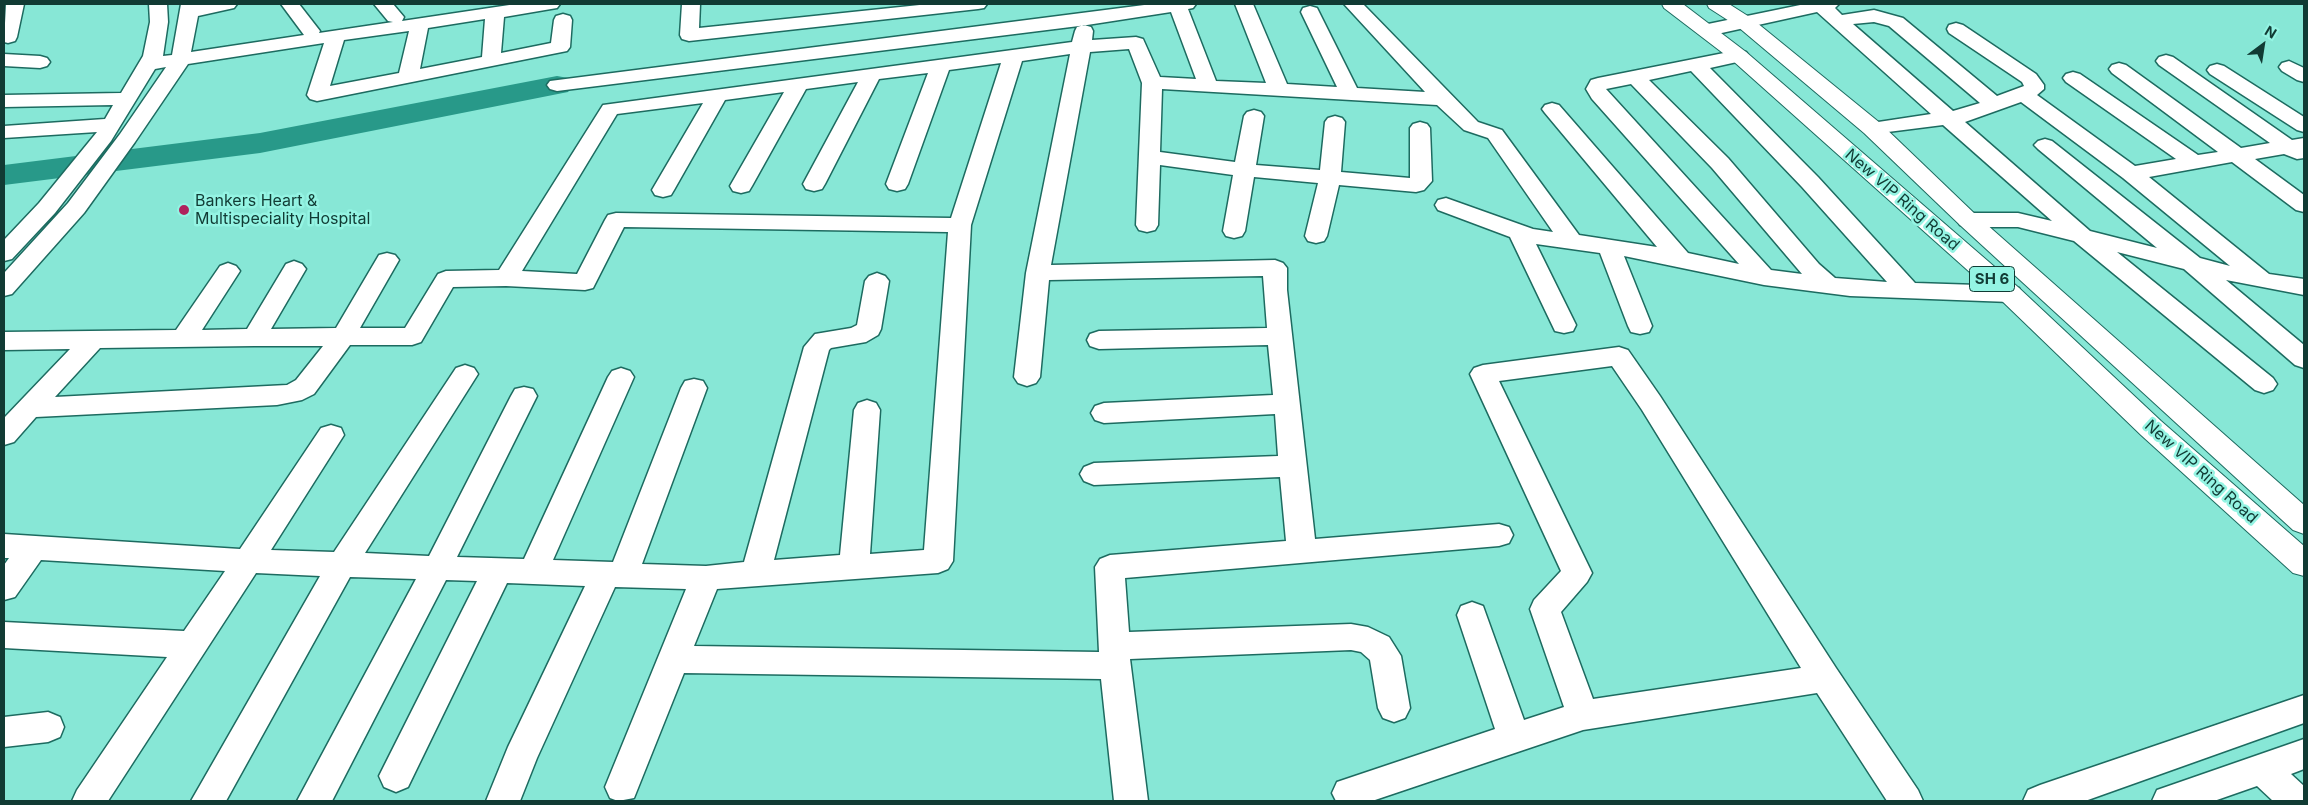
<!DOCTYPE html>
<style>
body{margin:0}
#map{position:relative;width:2308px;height:805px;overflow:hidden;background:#87e7d6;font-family:Inter,sans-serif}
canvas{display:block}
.frame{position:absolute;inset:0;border:5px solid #113b34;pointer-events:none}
.north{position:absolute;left:2238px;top:20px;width:50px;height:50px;-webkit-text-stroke:4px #94f4e3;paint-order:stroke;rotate:31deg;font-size:14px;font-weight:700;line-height:20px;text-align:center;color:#113b34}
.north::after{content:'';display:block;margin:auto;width:18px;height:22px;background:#113b34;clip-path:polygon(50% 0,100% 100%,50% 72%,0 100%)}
</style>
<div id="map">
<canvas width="2308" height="805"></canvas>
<div class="frame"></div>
<div class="north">N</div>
</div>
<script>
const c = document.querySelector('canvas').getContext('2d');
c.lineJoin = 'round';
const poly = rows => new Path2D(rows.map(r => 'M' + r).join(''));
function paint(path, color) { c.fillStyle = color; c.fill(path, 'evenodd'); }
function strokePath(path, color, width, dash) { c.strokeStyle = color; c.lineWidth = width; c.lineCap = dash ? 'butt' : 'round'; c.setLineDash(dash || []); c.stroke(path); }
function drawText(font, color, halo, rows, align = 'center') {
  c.font = font + ' Inter,sans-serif'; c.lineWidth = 5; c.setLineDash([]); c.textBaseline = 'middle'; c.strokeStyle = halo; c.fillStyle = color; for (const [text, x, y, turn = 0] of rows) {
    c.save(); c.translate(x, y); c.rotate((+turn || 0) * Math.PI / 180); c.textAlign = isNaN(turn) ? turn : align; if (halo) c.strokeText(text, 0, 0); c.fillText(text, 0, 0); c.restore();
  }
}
const river = poly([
 [557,76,568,78,573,85,568,92,260,153,4,185,4,165,260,133,557,76]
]);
const minor = poly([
 [6,4,24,4,17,37,15,41,8,43,4,42,6,4],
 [149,4,167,4,168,22,163,56,172,55,181,4,237,4,234,8,198,16,191,52,304,35,281,4,299,4,320,31,319,33,393,22,388,21,374,4,393,4,404,17,402,21,516,4,560,4,557,8,551,9,504,17,501,53,551,43,554,20,556,16,563,14,570,16,572,20,570,47,567,51,317,101,310,99,307,95,324,43,188,64,135,142,84,213,12,294,4,296,4,273,68,203,120,134,166,67,155,69,111,141,55,213,12,259,4,261,4,240,39,203,97,132,4,138,4,126,105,119,113,105,4,107,4,95,121,93,143,56,150,22,149,4],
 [485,19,482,57,420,69,428,28,485,19],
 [409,31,399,73,330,86,344,40,409,31],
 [682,4,700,4,699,28,929,4,987,4,984,8,978,9,689,41,682,39,680,35,682,4],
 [1152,4,1196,4,1193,8,1188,9,1216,81,1266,83,1235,4,1253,4,1287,84,1337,87,1301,12,1303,8,1310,6,1317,8,1357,88,1425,92,1344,4,1363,4,1478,122,1502,130,1579,235,1657,247,1545,113,1542,109,1545,105,1552,103,1559,105,1688,253,1739,264,1592,99,1586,89,1591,80,1598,78,1739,50,1746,52,1749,56,1746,60,1710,68,1818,177,1915,283,2010,286,2019,288,2022,294,2019,300,2010,302,1850,296,1764,285,1624,256,1652,326,1649,332,1640,334,1631,332,1628,326,1600,253,1536,244,1576,325,1573,331,1564,333,1555,331,1510,237,1438,210,1435,205,1438,200,1446,198,1533,229,1553,232,1488,138,1464,130,1437,105,1162,89,1160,152,1235,162,1244,116,1247,112,1254,110,1261,112,1264,116,1256,165,1320,170,1325,122,1328,118,1335,116,1342,118,1345,122,1341,172,1410,178,1410,128,1413,124,1420,122,1427,124,1430,128,1432,181,1424,190,1416,192,1339,185,1327,236,1324,241,1316,243,1308,241,1305,236,1318,183,1254,177,1245,231,1242,236,1234,238,1226,236,1223,231,1233,175,1160,165,1158,225,1155,230,1147,232,1139,230,1136,225,1142,83,1129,49,1090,52,1051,265,1275,260,1283,263,1287,268,1287,290,1315,539,1499,524,1509,527,1513,535,1509,543,1499,546,1125,578,1129,632,1351,624,1368,627,1389,637,1401,656,1410,708,1405,718,1394,722,1383,718,1378,708,1370,660,1361,652,1351,650,1130,659,1148,801,1114,801,1101,679,684,673,634,798,618,801,610,798,605,787,686,589,615,587,537,758,520,801,486,801,508,747,585,586,507,583,408,787,396,792,384,787,379,776,477,581,446,580,332,801,297,801,416,579,350,577,226,801,191,801,320,576,256,573,108,801,72,801,77,790,167,657,4,648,4,622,184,631,225,571,41,560,15,597,4,600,4,565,9,558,4,558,4,534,240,549,321,428,331,425,341,428,344,435,271,550,334,552,456,368,465,365,474,368,478,374,365,553,429,556,511,396,515,389,524,387,533,389,537,396,457,557,524,559,608,377,612,371,621,368,630,371,634,377,553,560,613,562,681,388,685,381,694,379,703,381,707,388,642,564,706,566,744,562,804,347,815,334,851,328,857,325,865,281,869,276,877,273,885,276,889,281,881,329,878,335,866,342,831,348,829,350,774,560,840,555,854,410,858,403,867,400,876,403,880,410,870,554,924,550,948,232,624,227,593,288,585,290,506,286,453,287,421,342,412,345,350,345,314,394,302,400,277,405,36,417,14,442,4,445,4,418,70,349,4,350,4,332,176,330,220,266,228,263,236,266,240,271,202,330,247,329,286,264,294,261,302,264,306,269,271,329,336,328,379,255,387,253,395,255,399,260,360,328,405,328,438,274,446,271,499,270,603,105,1072,42,1075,31,1077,27,1084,25,1091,27,1093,31,1092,40,1136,37,1143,39,1160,77,1196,79,1171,12,1087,25,557,91,550,89,547,85,550,81,1152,4],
 [1070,54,1026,273,1014,377,1018,383,1027,386,1036,383,1040,377,1049,280,1263,276,1267,328,1099,331,1090,334,1087,340,1090,346,1099,349,1268,345,1273,395,1104,403,1095,406,1091,413,1095,420,1104,423,1275,414,1278,456,1094,463,1084,467,1080,474,1084,481,1094,485,1280,477,1286,541,1110,555,1100,559,1095,567,1099,652,694,646,717,589,938,573,948,569,953,561,971,225,1022,61,1070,54],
 [1001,63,951,218,616,213,608,215,605,220,577,274,522,271,617,114,703,103,652,190,655,195,663,197,671,195,674,190,725,100,784,92,730,186,733,191,741,193,749,191,752,186,806,89,858,82,803,184,806,189,814,191,822,189,825,184,879,79,928,73,886,184,889,189,897,191,905,189,908,184,949,70,1001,63],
 [1691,71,1802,187,1887,282,1835,278,1819,264,1728,158,1649,80,1691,71],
 [1631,84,1712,168,1802,274,1771,270,1606,89,1631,84],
 [254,346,323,346,296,380,287,385,55,397,100,348,254,346],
 [1805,4,1839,4,1835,8,1842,15,1874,10,1903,18,1997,96,2024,86,2022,82,1949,33,1947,29,1949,25,1956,23,1963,25,2036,74,2044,85,2044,89,2037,95,2135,166,2176,159,2066,82,2063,78,2066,74,2073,72,2080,74,2198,155,2218,152,2112,73,2109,69,2112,65,2119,63,2126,65,2241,148,2270,143,2159,65,2156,61,2159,57,2166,55,2173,57,2292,140,2304,138,2304,158,2297,159,2284,154,2255,159,2304,195,2304,212,2296,210,2232,162,2149,177,2269,274,2304,279,2304,295,2226,280,2304,345,2304,368,2295,365,2184,269,2117,252,2273,378,2277,384,2273,390,2264,393,2255,390,2074,241,2018,227,1968,227,1960,225,1957,220,1960,215,1968,213,2018,213,2052,221,1943,125,1872,134,1865,132,1862,128,1865,124,1931,114,1817,12,1708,36,1701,34,1699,30,1701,26,1708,24,1805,4],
 [1874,22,1889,26,1980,103,1953,111,1853,24,1874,22],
 [2021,102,2123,178,2230,266,2200,258,2052,141,2045,139,2038,141,2034,145,2038,149,2157,248,2090,231,1965,122,2021,102],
 [4,54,40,56,47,58,50,62,47,66,40,68,4,66,4,54],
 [2289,61,2304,68,2304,82,2297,80,2282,71,2279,67,2282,63,2289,61],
 [2217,64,2224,66,2304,117,2304,132,2297,130,2210,74,2207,70,2210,66,2217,64],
 [1619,347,1628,350,1660,396,1836,668,1918,790,1923,801,1887,801,1817,693,1583,730,1372,801,1336,801,1332,793,1337,782,1495,729,1457,615,1461,606,1472,602,1483,606,1524,720,1564,707,1530,609,1534,600,1561,571,1470,374,1474,368,1483,365,1619,347],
 [1612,366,1642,410,1801,668,1593,699,1561,612,1587,582,1592,573,1499,381,1612,366],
 [2304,695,2304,723,2085,801,2023,801,2028,790,2040,785,2304,695],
 [48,712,60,717,64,727,60,737,48,742,4,747,4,717,48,712],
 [2304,739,2304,769,2291,774,2304,786,2304,801,2273,801,2257,786,2214,801,2152,801,2157,790,2304,739]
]);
const major = poly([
 [1662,4,1683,4,1746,52,2019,288,2161,421,2304,546,2304,576,2293,573,2141,435,2001,300,1732,60,1664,8,1662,4],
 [1707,4,1729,4,1751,18,1880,123,1976,215,2304,505,2304,534,2293,530,1960,225,1864,133,1737,26,1709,8,1707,4]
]);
const markers = [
 [184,210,6,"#af225d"]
];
const shields = [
 [1992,279,45]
];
const shieldNames = [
 ["SH 6",1992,279]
];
const streetNames = [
 ["New VIP Ring Road",1902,200,41],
 ["New VIP Ring Road",2201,472,42]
];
const poiNames = [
 ["Bankers Heart &",195,201],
 ["Multispeciality Hospital",195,219]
];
paint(river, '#289989');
strokePath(minor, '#1d6b60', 3);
strokePath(major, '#1d6b60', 2);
paint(minor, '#fff');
paint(major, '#fff');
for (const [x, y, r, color] of markers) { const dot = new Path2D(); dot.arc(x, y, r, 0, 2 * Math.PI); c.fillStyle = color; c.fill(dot); strokePath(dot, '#94f4e3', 2); }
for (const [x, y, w] of shields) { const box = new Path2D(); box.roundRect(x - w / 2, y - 12.5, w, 25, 4); c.fillStyle = '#94f4e3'; c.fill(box); strokePath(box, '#113b34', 1); }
drawText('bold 15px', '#113b34', null, shieldNames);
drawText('16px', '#113b34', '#94f4e3', streetNames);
drawText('16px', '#113b34', '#94f4e3', poiNames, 'left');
</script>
